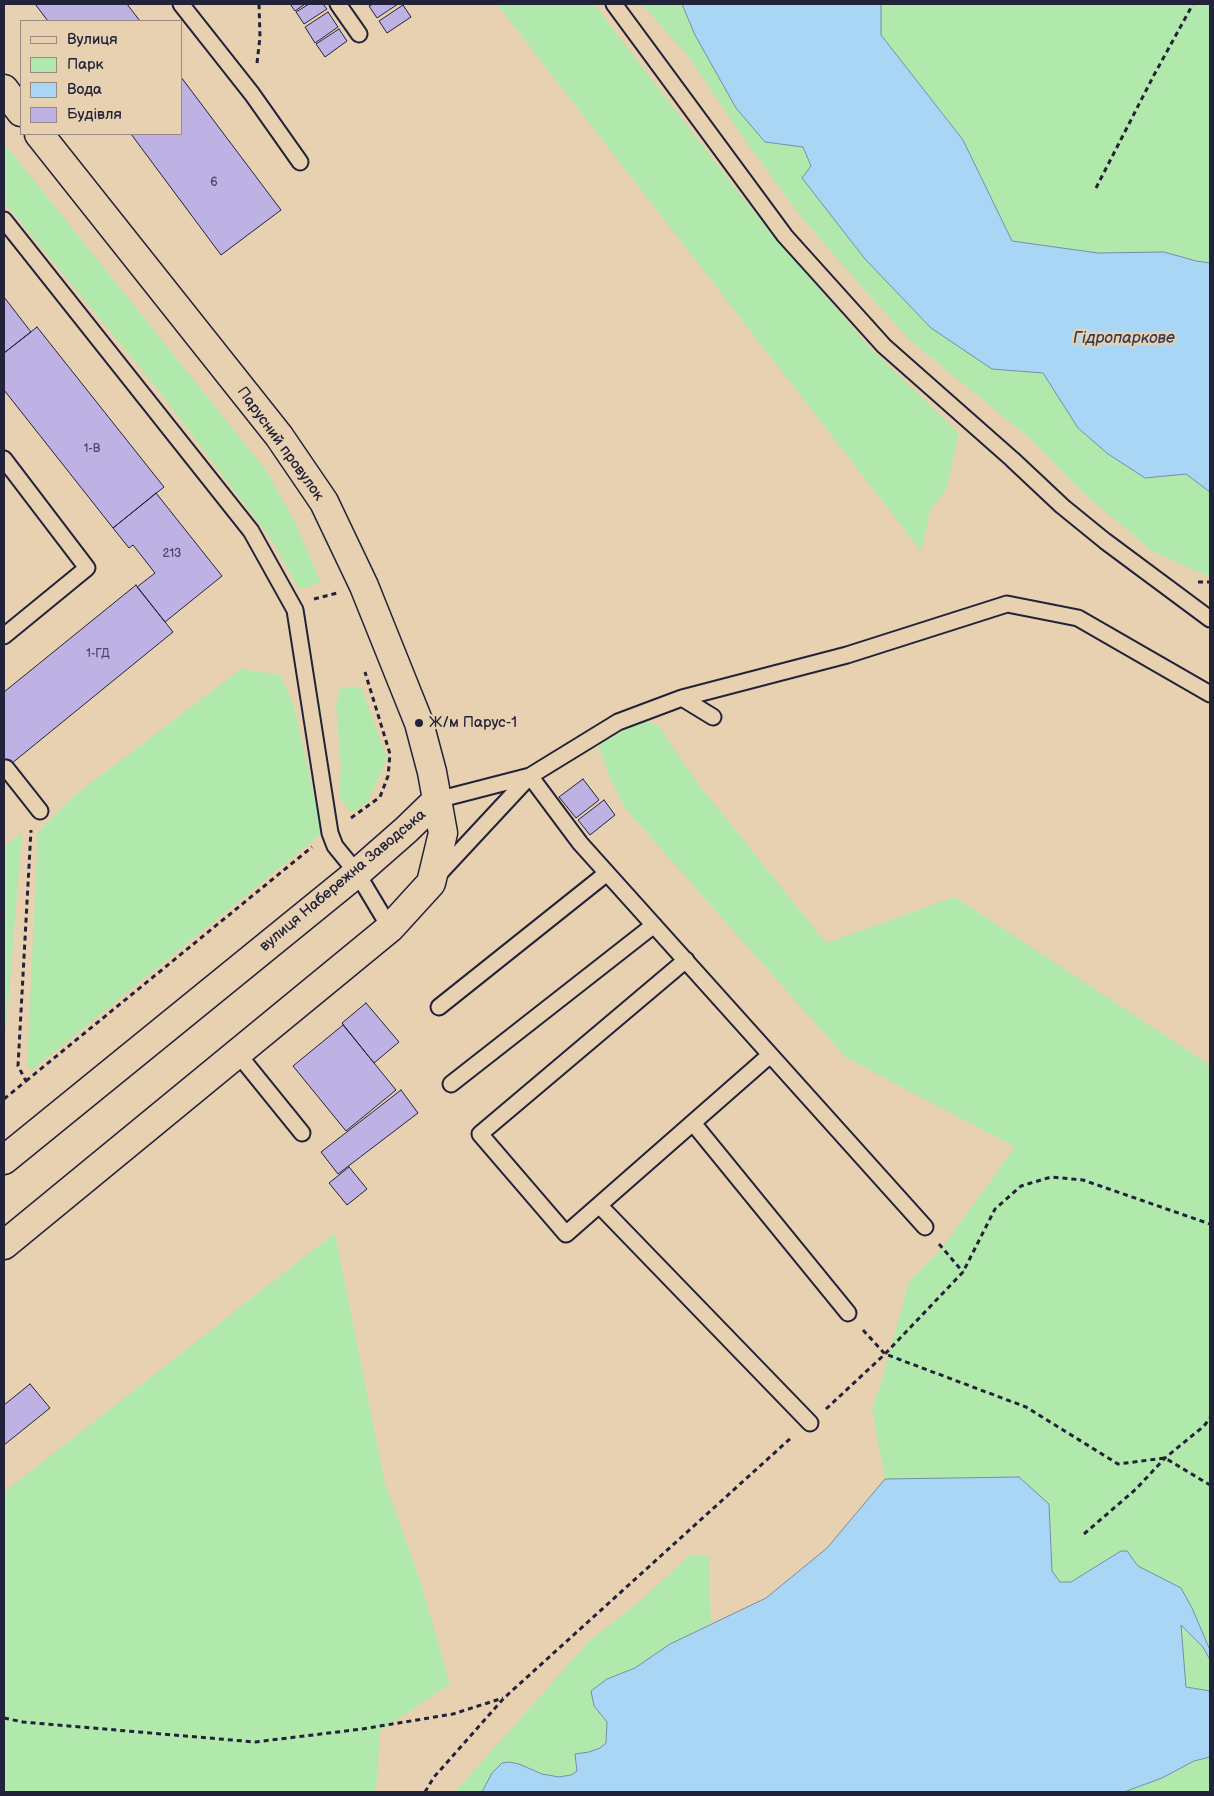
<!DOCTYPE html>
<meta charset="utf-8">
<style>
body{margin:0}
#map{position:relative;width:1214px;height:1796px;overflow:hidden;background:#e7d1b0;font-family:"Balsamiq Sans",sans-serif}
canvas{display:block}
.frame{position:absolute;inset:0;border:5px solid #22223b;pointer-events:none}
.legend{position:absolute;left:20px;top:20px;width:162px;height:115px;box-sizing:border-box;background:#e7d1b0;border:1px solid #988b81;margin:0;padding:6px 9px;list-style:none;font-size:15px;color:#22223b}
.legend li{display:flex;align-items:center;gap:10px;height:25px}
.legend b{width:25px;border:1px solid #988b81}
</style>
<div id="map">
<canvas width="1214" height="1796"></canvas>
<div class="frame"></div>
<ul class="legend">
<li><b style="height:6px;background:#e7d1b0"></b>Вулиця</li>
<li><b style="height:14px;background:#b1e9ac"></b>Парк</li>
<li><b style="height:14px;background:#aad6f6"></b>Вода</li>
<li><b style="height:14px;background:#bdb2e3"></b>Будівля</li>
</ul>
</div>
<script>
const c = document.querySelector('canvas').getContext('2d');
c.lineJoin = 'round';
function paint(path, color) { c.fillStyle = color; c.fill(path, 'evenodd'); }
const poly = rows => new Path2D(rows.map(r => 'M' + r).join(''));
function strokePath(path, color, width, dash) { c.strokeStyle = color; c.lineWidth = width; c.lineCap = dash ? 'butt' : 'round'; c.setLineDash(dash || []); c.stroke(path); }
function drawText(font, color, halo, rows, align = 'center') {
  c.font = font + ' "Balsamiq Sans",sans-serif'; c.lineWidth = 4.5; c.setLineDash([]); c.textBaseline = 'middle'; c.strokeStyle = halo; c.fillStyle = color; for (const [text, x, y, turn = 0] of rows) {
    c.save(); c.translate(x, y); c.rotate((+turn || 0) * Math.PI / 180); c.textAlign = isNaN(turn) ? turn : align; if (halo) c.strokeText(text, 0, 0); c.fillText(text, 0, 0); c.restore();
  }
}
const green = poly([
 [497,4,594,4,748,205,870,348,959,433,946,490,931,508,921,551],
 [642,4,682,4,695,35,765,142,803,147,811,166,803,179,992,369,1043,373,1078,428,1108,454,1145,478,1186,474,1210,492,1210,577,1152,551,1078,488,1033,441,910,340,861,286,797,212,740,133,689,57],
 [881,4,1210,4,1210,263,1196,261,1164,252,1098,253,1012,241,963,140,881,35],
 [4,143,266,470,295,522,321,583,299,589,273,542,164,397,4,202],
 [241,669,280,675,294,706,322,833,32,1070,27,1065,38,832,70,799],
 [340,687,361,687,387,758,368,802,351,812,339,797,341,767,336,706],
 [643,720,658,725,696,781,826,943,955,897,1210,1065,1210,1650,1206,1642,1146,1570,1138,1566,1127,1551,1121,1551,1071,1582,1060,1582,1052,1571,1049,1504,1019,1478,885,1479,872,1409,882,1379,909,1282,942,1248,1015,1147,845,1057,625,808,610,779,598,744],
 [22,832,6,1031,4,1033,4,847],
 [335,1233,385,1483,420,1580,450,1684,380,1731,376,1792,4,1792,4,1492],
 [691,1554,709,1557,711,1623,670,1644,635,1668,607,1679,594,1706,607,1722,606,1743,600,1748,588,1752,575,1754,577,1770,571,1775,559,1777,542,1774,519,1764,502,1763,492,1773,482,1792,455,1792,590,1640,637,1604],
 [1181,1624,1203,1647,1210,1660,1210,1691,1186,1687],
 [1208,1757,1210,1757,1210,1792,1124,1792,1162,1778,1194,1761]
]);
const water = poly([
 [682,4,881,4,881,35,963,140,1012,241,1098,253,1164,252,1196,261,1210,263,1210,492,1186,474,1145,478,1108,454,1078,428,1043,373,992,369,931,328,865,259,802,178,811,166,803,147,765,142,736,108,695,35,682,4],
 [1019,1477,1049,1504,1052,1571,1060,1582,1071,1582,1121,1551,1127,1551,1138,1566,1181,1588,1192,1608,1210,1650,1210,1660,1203,1647,1181,1625,1186,1687,1210,1691,1210,1757,1194,1761,1162,1778,1124,1792,482,1792,492,1773,502,1763,509,1762,519,1764,542,1774,559,1777,571,1775,577,1771,575,1754,589,1752,600,1748,606,1743,607,1722,594,1706,591,1691,607,1679,635,1668,670,1644,766,1598,827,1548,885,1479,1019,1477]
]);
const building = poly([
 [35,4,127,4,140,21,48,21,35,4],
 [290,4,305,4,295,11,290,4],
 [309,4,323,4,327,9,304,24,296,12,309,4],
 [373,4,398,4,377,18,369,6,373,4],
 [403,5,411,17,387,33,379,21,403,5],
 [328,12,338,27,315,43,305,27,328,12],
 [339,29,347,41,325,57,316,44,339,29],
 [181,77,281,210,221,255,131,134,181,134,181,77],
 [4,297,31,332,4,353,4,297],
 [37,327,164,487,113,528,4,390,4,353,37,327],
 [156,493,222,576,165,622,137,587,155,573,133,545,129,548,113,528,156,493],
 [136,585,173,632,6,768,4,766,4,692,136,585],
 [583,779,599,800,576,818,559,797,583,779],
 [604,800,615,815,590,835,578,820,604,800],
 [366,1003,399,1042,374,1063,342,1023,366,1003],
 [343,1025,396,1090,346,1131,293,1066,343,1025],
 [401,1090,418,1113,338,1174,321,1152,401,1090],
 [349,1167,367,1189,347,1205,329,1183,349,1167],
 [30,1384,50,1408,4,1445,4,1405,30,1384]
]);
const path = poly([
 [257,63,260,37,259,4],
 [1096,188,1154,75,1193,4],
 [1198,582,1210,582],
 [314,599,337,593],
 [351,818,380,797,388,776,390,754,365,672],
 [26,1081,312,847],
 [4,1099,26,1081,18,1066,31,830],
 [939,1244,963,1272],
 [863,1330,885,1354,1026,1407,1118,1464,1165,1458,1210,1485],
 [826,1409,885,1354,963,1272,995,1209,1021,1186,1051,1177,1083,1180,1210,1224],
 [1084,1534,1136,1489,1165,1458,1204,1426,1210,1418],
 [4,1718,23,1722,255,1742,362,1729,453,1714,503,1698],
 [425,1792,434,1777,504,1698,792,1437]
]);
const service = poly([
 [181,4,252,94,300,162],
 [338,4,359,34],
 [614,4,785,236,884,346,1012,459,1062,506,1105,541,1210,619],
 [4,220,251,531,295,610,330,833,335,846,357,873,390,928],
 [4,459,87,568,4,636],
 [682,698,847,655,1007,604,1078,618,1210,694],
 [6,768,40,811],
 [437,800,530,776,618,722,682,698,713,717],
 [437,876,530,776,580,843,925,1227],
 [686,960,480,1134,566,1234,770,1055],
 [439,1007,607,873],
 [238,1054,302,1133],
 [451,1084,654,925],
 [693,1123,848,1313],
 [599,1205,810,1423]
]);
const tertiary = poly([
 [4,89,21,112],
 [4,1160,357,873,406,830,437,800],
 [4,1245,390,928,431,883,443,833,432,772,419,723,364,586,324,502,279,436,39,134]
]);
const markers = [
 [419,723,5,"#22223b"]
];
const numberNames = [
 ["6",214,183],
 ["1-В",92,449],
 ["213",172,554],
 ["1-ГД",98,654]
];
const streetNames = [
 ["Парусний провулок",280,444,54],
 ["вулиця Набережна Заводська",343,881,-40]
];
const poiNames = [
 ["Ж/м Парус-1",429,723]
];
const waterNames = [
 ["Гідропаркове",1124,339]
];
paint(green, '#b1e9ac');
paint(water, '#aad6f6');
strokePath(water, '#748eab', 1);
paint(building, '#bdb2e3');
strokePath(building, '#22223b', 1);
strokePath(service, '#22223b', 19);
strokePath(tertiary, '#22223b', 31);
strokePath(path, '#22223b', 3, [5, 4]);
strokePath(service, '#e7d1b0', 15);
strokePath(tertiary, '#e7d1b0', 28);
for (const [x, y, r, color] of markers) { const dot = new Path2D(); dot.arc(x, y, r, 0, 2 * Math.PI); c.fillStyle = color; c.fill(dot); strokePath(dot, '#e7d1b0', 2); }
drawText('12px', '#494665', null, numberNames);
drawText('15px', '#22223b', '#e7d1b0', streetNames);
drawText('15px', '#22223b', '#e7d1b0', poiNames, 'left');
drawText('italic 16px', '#363d57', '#e7d1b0', waterNames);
</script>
